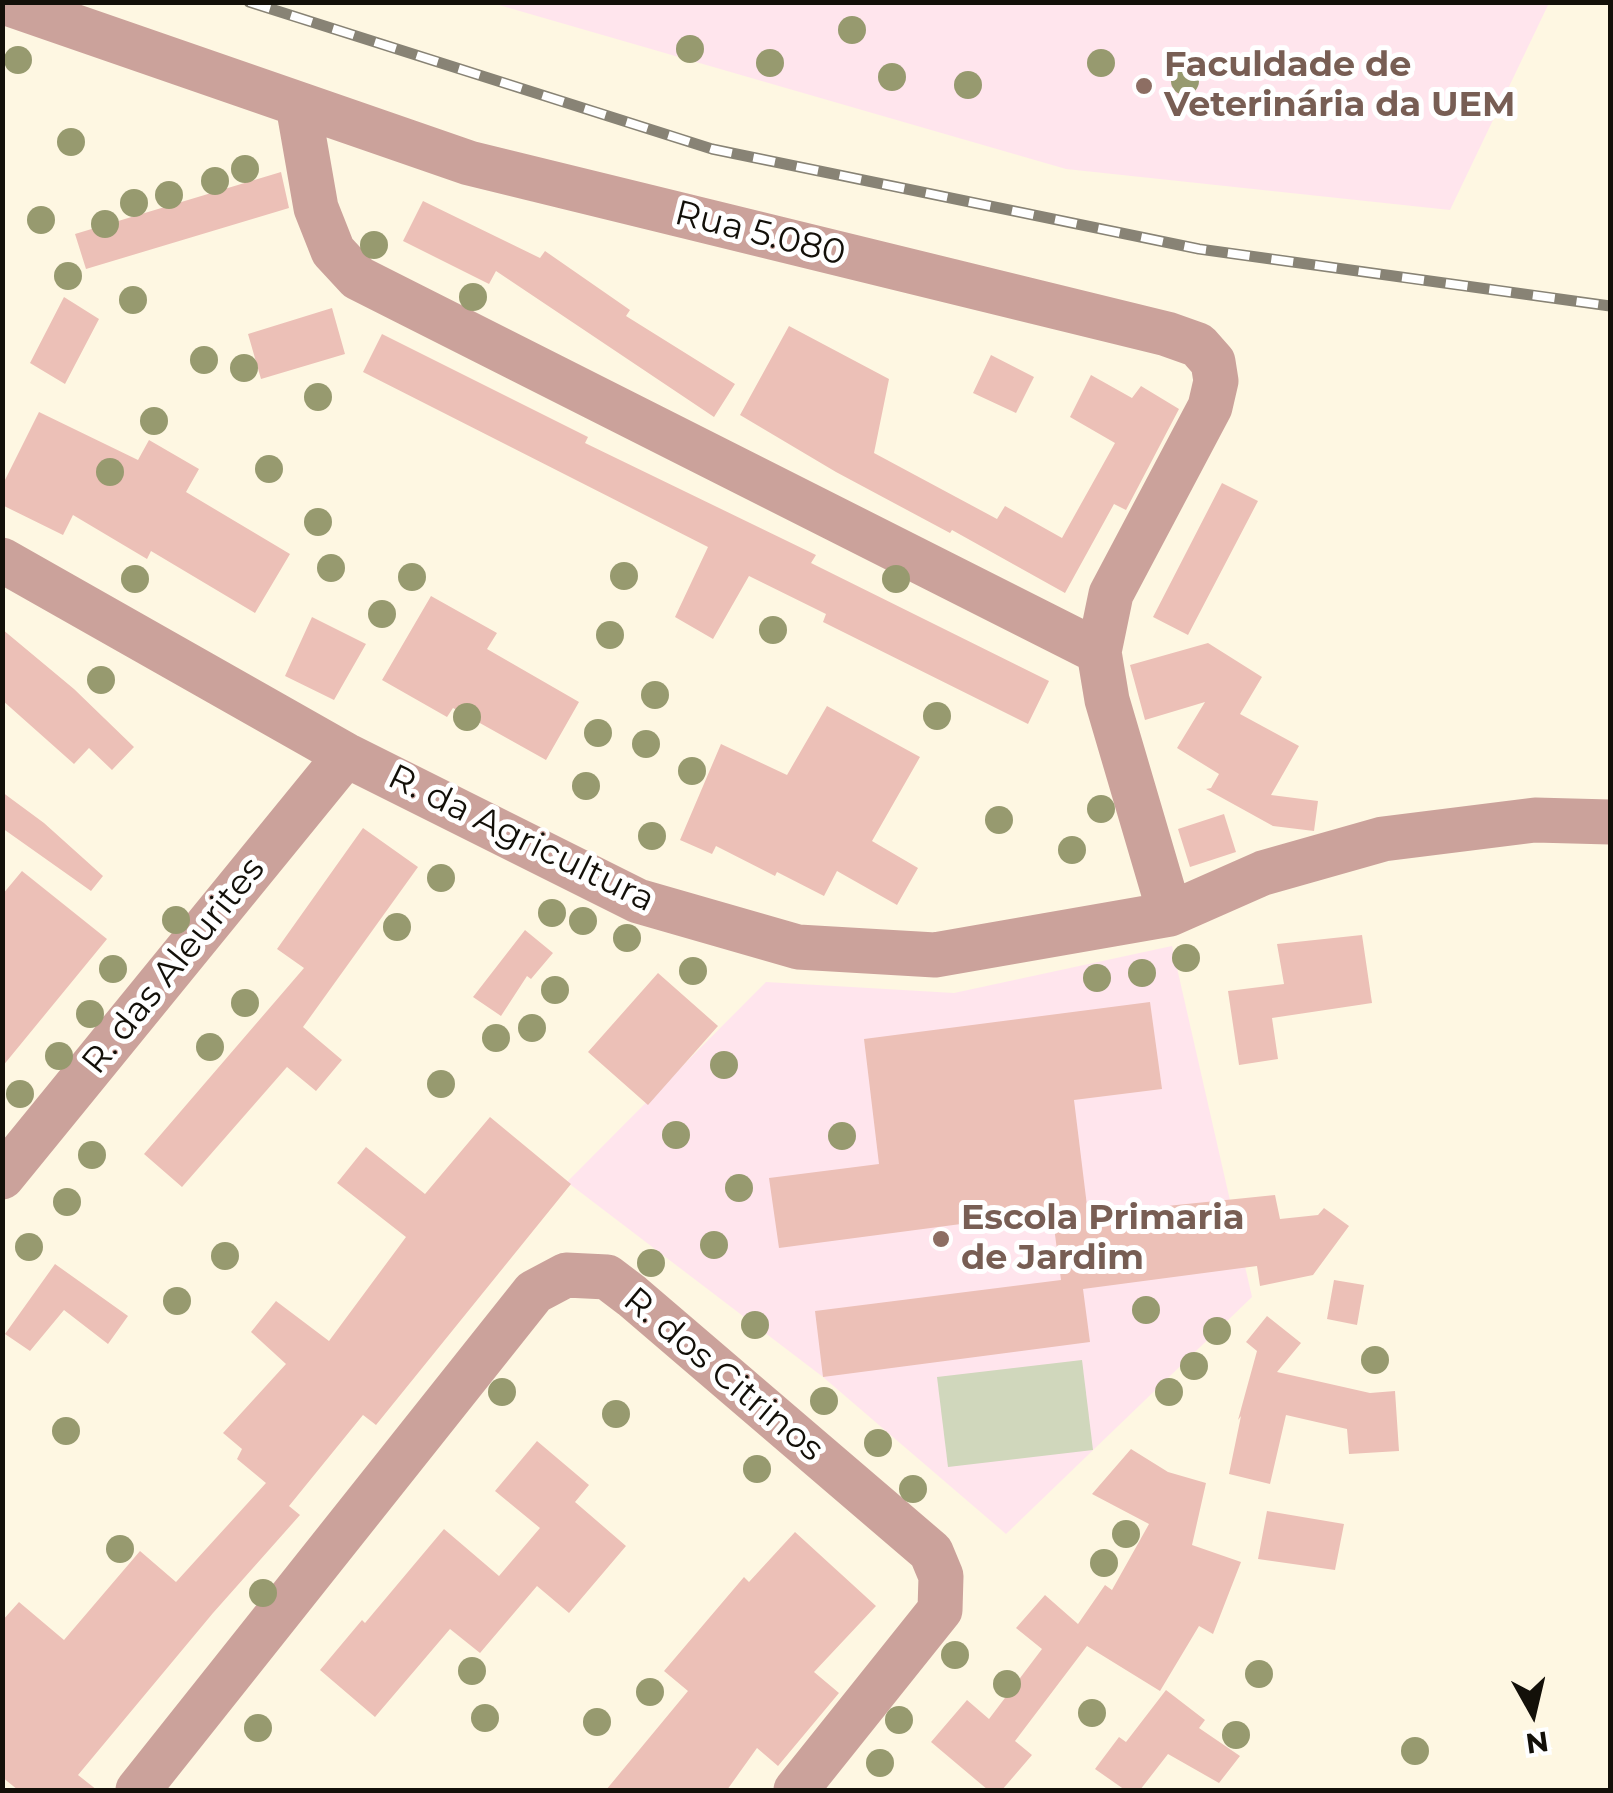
<!DOCTYPE html>
<meta charset="utf-8">
<style>
body{margin:0}
#map{position:relative;width:1613px;height:1793px;overflow:hidden;background:#fef7e2;font-family:Montserrat,sans-serif}
canvas{display:block}
.frame{position:absolute;inset:0;border:5px solid #131009;pointer-events:none}
.north{position:absolute;left:1483px;top:1663px;width:100px;height:100px;-webkit-text-stroke:8px #fff;paint-order:stroke;rotate:172deg;font-size:28px;font-weight:700;line-height:40px;text-align:center;color:#131009}
.north::after{content:'';display:block;margin:auto;width:35px;height:45px;background:#131009;clip-path:polygon(50% 0,100% 100%,50% 72%,0 100%)}
</style>
<div id="map">
<canvas width="1613" height="1793"></canvas>
<div class="frame"></div>
<div class="north">N</div>
</div>
<script>
const c = document.querySelector('canvas').getContext('2d');
c.lineJoin = 'round';
function paint(path, color) { c.fillStyle = color; c.fill(path, 'evenodd'); }
const poly = rows => new Path2D(rows.map(r => 'M' + r).join(''));
function strokePath(path, color, width, dash) { c.strokeStyle = color; c.lineWidth = width; c.lineCap = dash ? 'butt' : 'round'; c.setLineDash(dash || []); c.stroke(path); }
function drawText(font, color, halo, rows, align = 'center') {
  c.font = font + ' Montserrat,sans-serif'; c.lineWidth = 10; c.setLineDash([]); c.textBaseline = 'middle'; c.strokeStyle = halo; c.fillStyle = color; for (const [text, x, y, turn = 0] of rows) {
    c.save(); c.translate(x, y); c.rotate((+turn || 0) * Math.PI / 180); c.textAlign = isNaN(turn) ? turn : align; if (halo) c.strokeText(text, 0, 0); c.fillText(text, 0, 0); c.restore();
  }
}
const education = poly([
 [492,3,1549,2,1549,3,1450,210,1066,169],
 [1172,946,1252,1297,1006,1534,823,1377,567,1182,766,982,954,993]
]);
const green = poly([
 [1082,1360,1093,1450,948,1467,937,1377]
]);
const building = poly([
 [281,172,289,208,86,269,75,234],
 [423,201,540,258,545,251,630,310,626,316,735,384,714,417,496,271,489,284,403,241],
 [64,297,99,319,65,384,30,363],
 [332,308,345,354,261,379,248,334],
 [789,326,889,379,874,453,997,519,1005,506,1062,538,1115,443,1070,417,1091,375,1132,398,1141,386,1179,409,1126,510,1114,504,1065,593,952,530,950,533,836,472,740,415],
 [382,334,588,437,585,443,816,555,811,563,1049,681,1028,724,823,622,826,614,749,576,713,639,675,617,708,547,363,372],
 [991,355,1034,377,1016,413,973,393],
 [39,412,138,460,149,440,199,469,186,492,290,554,255,613,151,551,147,559,73,515,63,535,2,505,2,486],
 [1222,483,1258,501,1188,635,1153,617],
 [431,596,497,633,487,649,579,702,546,760,453,708,447,717,382,680],
 [312,617,366,644,334,700,285,676],
 [2,629,74,689,134,747,112,770,89,748,74,764,2,700],
 [1208,643,1262,677,1240,714,1299,746,1271,795,1318,801,1314,831,1273,826,1206,789,1211,788,1219,774,1177,748,1205,702,1145,720,1130,665],
 [827,706,920,757,872,841,918,868,897,905,837,871,824,896,777,872,775,876,716,846,712,854,680,840,721,744,787,775],
 [2,792,44,823,103,876,91,891,2,828],
 [1224,814,1236,852,1190,867,1178,829],
 [363,828,418,867,303,1027,342,1060,316,1091,287,1067,182,1187,144,1154,304,968,277,949],
 [22,871,107,939,2,1067,2,895],
 [525,930,553,953,531,979,527,976,501,1016,473,997],
 [1362,935,1372,1003,1272,1018,1278,1059,1239,1065,1228,991,1284,984,1277,944],
 [658,973,718,1026,648,1105,588,1052],
 [1150,1002,1162,1089,1074,1100,1088,1214,1275,1195,1280,1219,1318,1215,1324,1208,1349,1226,1313,1275,1260,1286,1257,1266,1083,1289,1090,1342,823,1377,815,1311,1061,1280,1052,1212,779,1248,769,1178,879,1164,864,1039],
 [490,1117,571,1184,376,1425,363,1415,289,1506,300,1515,213,1613,78,1775,97,1790,18,1790,2,1777,2,1621,19,1602,64,1640,140,1551,176,1582,266,1483,237,1459,242,1449,223,1433,286,1364,251,1332,276,1301,329,1341,406,1237,337,1183,366,1147,425,1194],
 [55,1264,128,1316,108,1344,64,1310,30,1351,5,1334],
 [1334,1280,1364,1285,1357,1325,1327,1319],
 [1267,1316,1301,1343,1277,1372,1370,1393,1395,1391,1399,1451,1349,1454,1347,1429,1286,1415,1270,1484,1229,1474,1241,1416,1238,1420,1257,1351,1246,1342],
 [537,1441,589,1485,575,1502,626,1546,569,1613,537,1586,480,1653,450,1629,375,1717,320,1670,362,1620,365,1623,444,1529,499,1576,540,1528,495,1491],
 [1131,1449,1168,1472,1206,1483,1192,1545,1241,1562,1213,1634,1199,1626,1160,1691,1087,1646,1015,1741,1032,1755,1002,1790,988,1790,931,1742,967,1700,989,1719,1042,1649,1016,1628,1045,1595,1078,1624,1105,1585,1112,1590,1149,1524,1092,1494],
 [1267,1511,1344,1524,1335,1570,1258,1559],
 [795,1532,876,1606,814,1672,839,1693,778,1766,757,1748,727,1790,606,1790,688,1691,664,1671,744,1577,749,1582],
 [1166,1690,1205,1720,1199,1728,1240,1756,1219,1783,1168,1754,1140,1790,1125,1790,1095,1769,1119,1737,1126,1742]
]);
const minor = poly([
 [4,2,469,163,1167,334,1198,345,1213,362,1216,381,1210,407,1111,594,1099,652,1107,700,1170,914],
 [298,105,316,208,333,251,358,278,1099,652],
 [2,560,346,755,638,901,798,947,935,955,1170,914,1263,873,1383,839,1535,820,1610,822],
 [2,1177,346,755],
 [138,1790,534,1292,566,1275,607,1277,632,1296,931,1552,941,1576,940,1610,796,1790]
]);
const rail = poly([
 [249,2,712,149,1199,249,1610,306]
]);
const trees = [
 [852,30],
 [690,49],
 [18,60],
 [770,63],
 [1101,63],
 [892,77],
 [1185,81],
 [968,85],
 [71,142],
 [245,169],
 [215,181],
 [169,195],
 [134,203],
 [41,220],
 [105,224],
 [374,245],
 [68,276],
 [473,297],
 [133,300],
 [204,360],
 [244,368],
 [318,397],
 [154,421],
 [269,469],
 [110,472],
 [318,522],
 [331,568],
 [624,576],
 [412,577],
 [135,579],
 [896,579],
 [382,614],
 [773,630],
 [610,635],
 [101,680],
 [655,695],
 [937,716],
 [467,717],
 [598,733],
 [646,744],
 [692,771],
 [586,786],
 [1101,809],
 [999,820],
 [652,836],
 [1072,850],
 [441,878],
 [552,913],
 [176,920],
 [583,921],
 [397,927],
 [627,938],
 [1186,958],
 [113,969],
 [693,971],
 [1142,973],
 [1097,978],
 [555,990],
 [245,1003],
 [90,1014],
 [532,1028],
 [496,1038],
 [210,1047],
 [59,1056],
 [724,1065],
 [441,1084],
 [20,1094],
 [676,1135],
 [842,1136],
 [92,1155],
 [739,1188],
 [67,1202],
 [714,1245],
 [29,1247],
 [225,1256],
 [651,1263],
 [177,1301],
 [1146,1310],
 [755,1325],
 [1217,1331],
 [1375,1360],
 [1194,1366],
 [502,1392],
 [1169,1392],
 [824,1401],
 [616,1414],
 [66,1431],
 [878,1443],
 [757,1469],
 [913,1489],
 [1126,1534],
 [120,1549],
 [1104,1563],
 [263,1593],
 [955,1655],
 [472,1671],
 [1259,1674],
 [1007,1684],
 [650,1692],
 [1092,1713],
 [485,1718],
 [899,1720],
 [597,1722],
 [258,1728],
 [1236,1735],
 [1415,1751],
 [880,1763]
];
const markers = [
 [1144,86,10,"#8d6e63"],
 [941,1239,10,"#8d6e63"]
];
const educationNames = [
 ["Faculdade de",1164,66],
 ["Veterinária da UEM",1164,106],
 ["Escola Primaria",961,1219],
 ["de Jardim",961,1259]
];
const streetNames = [
 ["Rua 5.080",760,234,14],
 ["R. da Agricultura",521,839,26],
 ["R. das Aleurites",174,966,-51],
 ["R. dos Citrinos",723,1375,40]
];
paint(education, '#ffe5ed');
paint(green, '#d0d7bc');
paint(building, '#ecc0b7');
strokePath(minor, '#cba29b', 45);
strokePath(rail, '#888375', 11);
strokePath(rail, '#fff', 8, [22]);
c.fillStyle = '#979a6f';
for (const [x, y] of trees) { c.beginPath(); c.arc(x, y, 14, 0, 2 * Math.PI); c.fill(); }
for (const [x, y, r, color] of markers) { const dot = new Path2D(); dot.arc(x, y, r, 0, 2 * Math.PI); c.fillStyle = color; c.fill(dot); strokePath(dot, '#fff', 4); }
drawText('bold 35px', '#785e54', '#fff', educationNames, 'left');
drawText('35px', '#131009', '#fff', streetNames);
</script>
